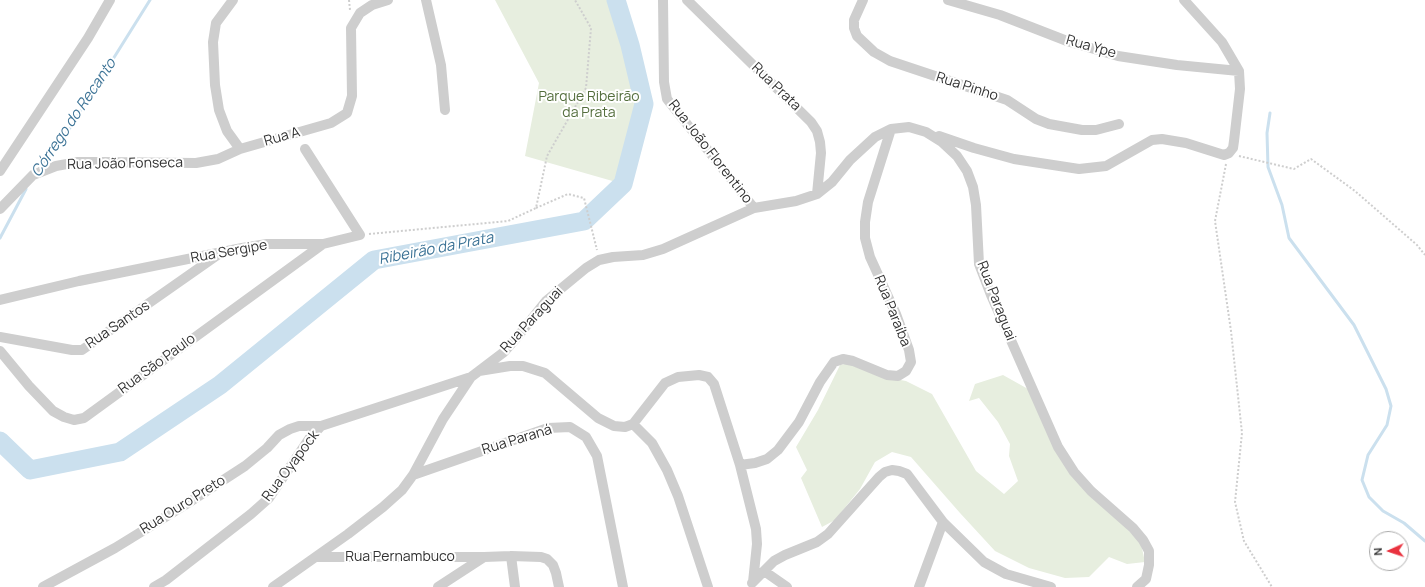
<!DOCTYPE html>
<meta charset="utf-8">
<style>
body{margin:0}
#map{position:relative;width:1425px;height:587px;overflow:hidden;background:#fff;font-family:Manrope,sans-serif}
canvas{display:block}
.north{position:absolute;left:1369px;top:531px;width:40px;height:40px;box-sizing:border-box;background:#fff;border:1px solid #adadad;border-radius:50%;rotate:267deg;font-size:11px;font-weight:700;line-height:16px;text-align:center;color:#313131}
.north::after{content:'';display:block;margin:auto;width:14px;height:18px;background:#e9323f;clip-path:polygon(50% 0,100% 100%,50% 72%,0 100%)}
</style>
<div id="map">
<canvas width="1425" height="587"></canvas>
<div class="north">N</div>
</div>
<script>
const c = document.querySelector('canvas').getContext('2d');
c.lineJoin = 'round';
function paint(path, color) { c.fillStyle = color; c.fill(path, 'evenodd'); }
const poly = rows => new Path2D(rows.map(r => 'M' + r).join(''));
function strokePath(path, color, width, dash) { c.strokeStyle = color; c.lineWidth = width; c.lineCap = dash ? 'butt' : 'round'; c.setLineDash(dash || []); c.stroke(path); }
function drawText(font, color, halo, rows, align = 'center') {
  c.font = font + ' Manrope,sans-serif'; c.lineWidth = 4; c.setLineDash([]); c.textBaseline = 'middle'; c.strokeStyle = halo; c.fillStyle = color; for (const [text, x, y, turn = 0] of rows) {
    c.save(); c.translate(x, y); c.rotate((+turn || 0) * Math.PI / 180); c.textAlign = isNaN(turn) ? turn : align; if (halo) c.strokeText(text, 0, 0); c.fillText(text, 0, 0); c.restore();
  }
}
const green = poly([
 [495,0,616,0,630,45,644,104,623,184,525,156,539,83],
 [849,363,884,377,906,381,932,394,976,471,1004,494,1018,481,1009,456,1010,444,998,422,979,398,969,401,975,384,1003,375,1028,389,1059,454,1141,544,1145,562,1127,564,1109,557,1089,577,1065,578,1029,568,995,551,960,513,911,457,892,452,875,462,860,489,835,520,822,527,801,478,807,470,796,447,818,410,840,365]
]);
const stream = poly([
 [1270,113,1267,133,1268,167,1282,205,1289,238,1354,325,1386,389,1391,406,1387,425,1368,455,1362,480,1369,497,1383,511,1404,523,1425,541],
 [39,169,68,131,150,0],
 [0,238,26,189]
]);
const river = poly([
 [0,441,30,470,120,452,220,385,374,260,584,221,623,184,644,104,630,45,616,0]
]);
const path = poly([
 [349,0,350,10],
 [1239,156,1294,169,1311,159,1355,191,1417,245,1425,255],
 [1226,164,1215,221,1231,331,1242,433,1235,502,1244,541,1272,587],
 [536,208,568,194,584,198,597,250],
 [369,234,508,221,536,208,547,156,586,88,591,28,575,0]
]);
const street = poly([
 [233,0,216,23,213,42,215,85,219,110,227,131,240,149,331,123,347,113,352,96,351,28,360,13,372,5,388,0],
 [426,0,441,65,445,110],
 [663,0,664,82,667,99,754,208],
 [687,0,811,122,817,131,820,142,821,153,817,194],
 [863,0,854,20,854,28,857,36,874,52,890,61,1007,100,1036,119,1049,124,1082,130,1096,130,1119,124],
 [948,0,1000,15,1067,41,1118,56,1177,65,1239,71],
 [939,136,974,148,1014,159,1079,169,1106,166,1152,140,1162,139,1186,143,1224,155,1229,153,1233,148,1234,141,1240,89,1239,71,1222,42,1184,0],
 [0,171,88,38,110,0],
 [0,209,33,175,56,166,78,162,102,162,196,163,218,159,240,149],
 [0,300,79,281,242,248,267,244,323,244,360,235,305,149],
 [0,337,72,350,82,350,219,254],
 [0,351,29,386,53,411,64,417,74,420,84,418,323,244],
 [479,371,504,352,519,335,546,301,586,268,599,260,613,257,643,255,663,249,754,208,796,201,817,194,832,182,850,160,875,137,891,129,909,127,926,132,942,142,957,156,967,171,973,187,976,205,979,264,991,295,1058,447,1074,472,1091,491,1133,528,1143,540,1149,551,1149,565,1146,579,1137,587],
 [633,424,652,443,667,470,678,496,708,587],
 [740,465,755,463,767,459,778,450,799,422,820,382,834,362,843,359,853,361,887,375,898,376,906,371,911,362,909,350,896,314,870,257,865,238,865,222,868,202,891,129],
 [413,475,548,428,570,427,586,437,597,456,623,587],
 [511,556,515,587],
 [316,557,484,557],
 [764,571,787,587],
 [752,583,774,561,785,555,817,542,828,534,879,477,885,472,892,470,899,471,907,474,943,522,984,562,1006,574,1051,587],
 [43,587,115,548,188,503,245,466,267,448,279,435,290,429,299,426,321,426],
 [154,587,166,580,251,514,269,498,309,439,321,426,471,377],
 [273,587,348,534,383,507,402,490,413,475,443,419,471,377,479,371,510,366,523,366,545,373,598,418,614,426,625,427,633,424,665,383,678,377,699,375,708,377,714,384,740,465,756,529,757,544,753,582],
 [438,587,484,557,511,556,541,557,547,559,553,565,556,573,559,587],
 [919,587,943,522]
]);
const streetNames = [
 ["Rua Ype",1091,47,16],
 ["Rua Prata",776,87,44],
 ["Rua Pinho",967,87,18],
 ["Rua A",282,137,-16],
 ["Rua João Florentino",710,152,52],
 ["Rua João Fonseca",125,164,-1],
 ["Rua Sergipe",229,252,-10],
 ["Rua Paraguai",996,301,69],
 ["Rua Paraíba",892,311,68],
 ["Rua Paraguai",532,320,-47],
 ["Rua Santos",118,325,-34],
 ["Rua São Paulo",157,364,-36],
 ["Rua Paraná",517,440,-17],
 ["Rua Oyapock",291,466,-53],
 ["Rua Ouro Preto",183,505,-32],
 ["Rua Pernambuco",400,557]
];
const parkNames = [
 ["Parque Ribeirão",589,97],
 ["da Prata",589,113]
];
const waterNames = [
 ["Córrego do Recanto",74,118,-56],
 ["Ribeirão da Prata",436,249,-11]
];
paint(green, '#e7eedf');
strokePath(stream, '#cbe0ee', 3);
strokePath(river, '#cbe0ee', 19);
strokePath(path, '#cecece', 2, [2, 2]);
strokePath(street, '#cecece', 10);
drawText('14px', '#313131', '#fff', streetNames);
drawText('14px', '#546e3d', '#fff', parkNames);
drawText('italic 15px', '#3c7396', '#fff', waterNames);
</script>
